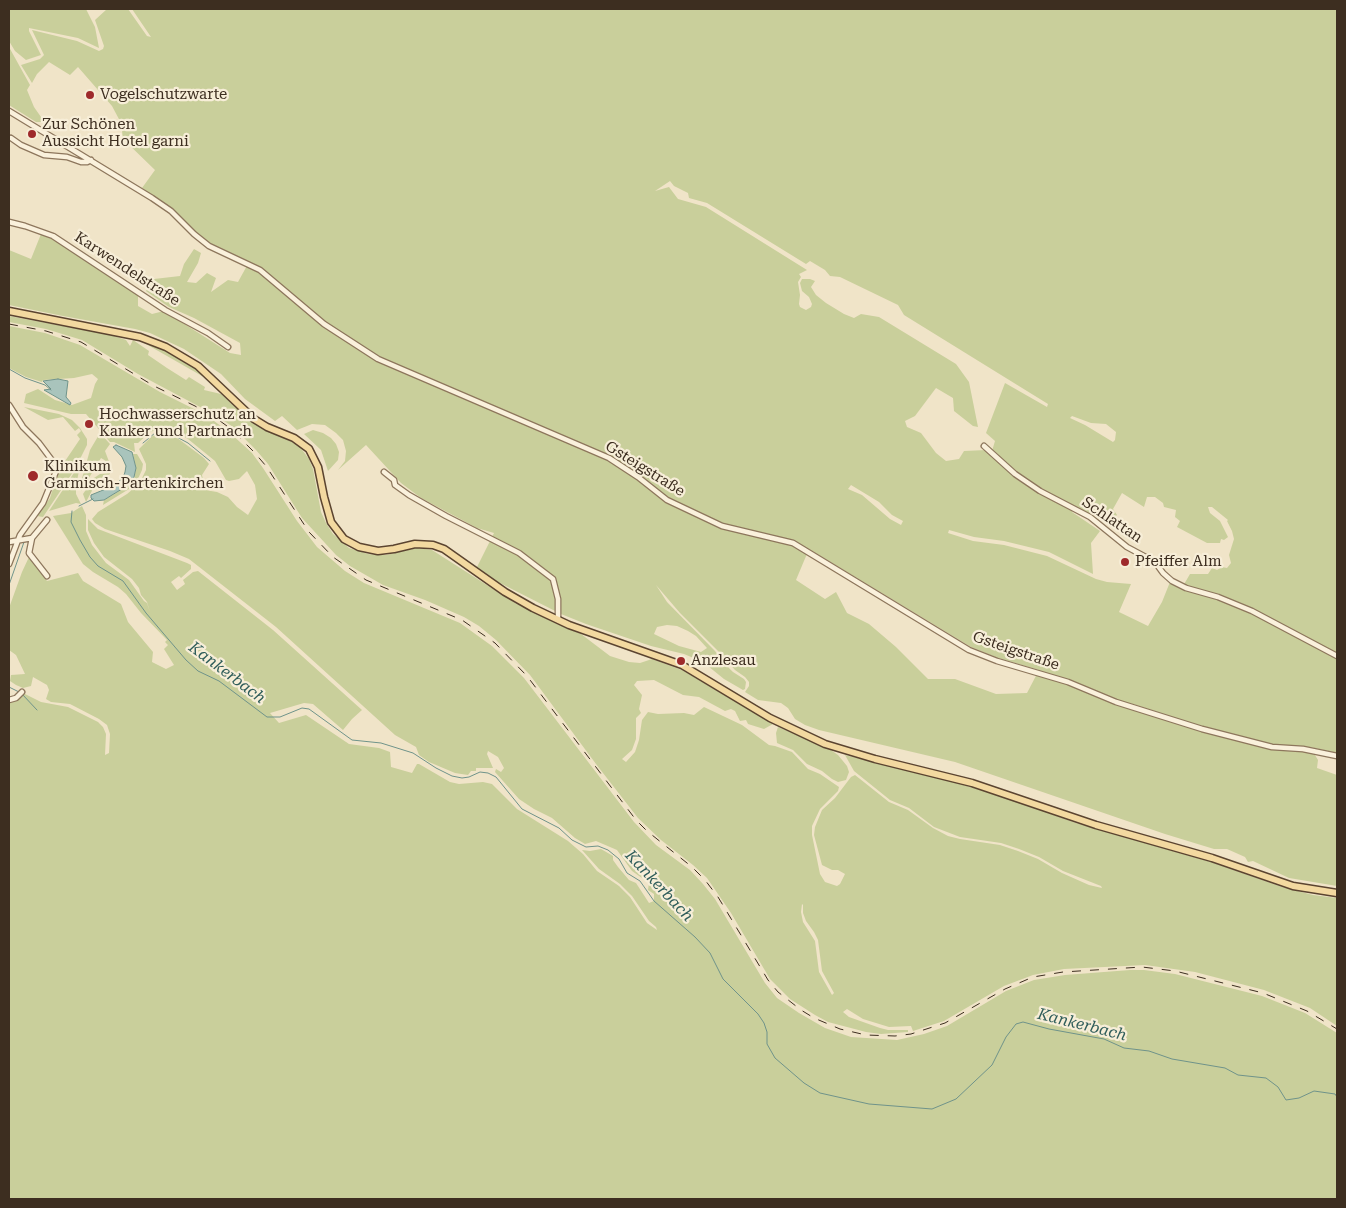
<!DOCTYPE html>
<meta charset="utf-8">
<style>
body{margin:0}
#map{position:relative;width:1346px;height:1208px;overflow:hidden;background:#f0e4c8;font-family:"Roboto Serif",serif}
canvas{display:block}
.frame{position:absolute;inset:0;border:10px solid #3d2e20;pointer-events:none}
</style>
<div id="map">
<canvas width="1346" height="1208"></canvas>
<div class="frame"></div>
</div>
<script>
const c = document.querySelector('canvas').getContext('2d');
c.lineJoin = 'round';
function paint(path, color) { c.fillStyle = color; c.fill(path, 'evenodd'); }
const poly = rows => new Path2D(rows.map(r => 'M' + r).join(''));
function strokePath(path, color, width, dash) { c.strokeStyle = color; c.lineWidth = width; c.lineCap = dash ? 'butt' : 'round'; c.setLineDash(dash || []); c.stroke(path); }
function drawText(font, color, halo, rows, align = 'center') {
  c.font = font + ' "Roboto Serif",serif'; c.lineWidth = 4.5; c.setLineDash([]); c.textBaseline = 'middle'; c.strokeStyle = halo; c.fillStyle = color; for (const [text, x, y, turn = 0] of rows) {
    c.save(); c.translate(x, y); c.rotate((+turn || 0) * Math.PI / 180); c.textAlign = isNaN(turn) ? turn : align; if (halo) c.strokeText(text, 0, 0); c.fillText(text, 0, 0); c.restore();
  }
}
const green = poly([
 [9,9,86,9,95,27,99,48,78,38,29,28,29,31,41,55,26,60,15,51,9,41],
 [107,9,128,9,147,36,151,37,132,9,1337,9,1337,655,1219,595,1183,586,1190,574,1208,574,1212,568,1217,570,1222,567,1227,568,1231,563,1229,555,1234,539,1232,531,1227,521,1228,520,1212,507,1208,507,1210,513,1220,521,1228,537,1224,540,1221,539,1220,543,1207,543,1177,527,1180,521,1175,517,1176,510,1164,507,1163,503,1155,497,1147,497,1144,507,1122,493,1113,509,1117,515,1110,521,1097,518,1041,489,1016,472,992,451,995,441,986,433,1005,383,1047,407,1048,404,904,315,898,305,840,277,830,276,825,270,810,261,806,264,707,203,689,198,688,193,674,186,670,181,655,191,669,187,678,199,706,207,807,270,799,274,801,277,798,282,800,295,799,304,800,307,806,310,811,307,812,304,809,297,802,291,800,283,802,279,810,279,815,281,811,287,816,295,826,303,844,314,854,318,861,314,879,317,956,364,969,382,978,427,973,426,954,411,953,398,936,388,915,416,905,421,907,427,921,433,936,453,946,461,959,459,964,451,986,450,1014,474,1072,509,1072,512,1100,531,1091,543,1093,574,1049,552,1004,541,974,537,949,530,948,533,973,541,1004,545,1047,556,1096,579,1107,582,1131,584,1119,612,1148,626,1162,602,1170,582,1185,590,1217,599,1251,613,1337,658,1337,753,1310,747,1318,760,1317,768,1337,775,1337,886,1289,878,1253,861,1248,862,1245,857,1227,849,1214,849,1165,834,955,762,819,730,805,725,795,719,788,708,781,703,758,700,745,692,749,686,749,682,745,677,735,670,718,651,680,613,656,585,667,602,715,651,724,663,733,672,744,679,746,682,745,689,743,690,724,679,703,662,684,654,651,646,586,624,561,614,498,582,477,567,494,533,477,528,421,498,401,483,366,445,338,470,345,461,346,451,343,440,336,433,325,425,312,424,297,430,282,416,275,421,245,399,221,374,184,349,150,333,135,329,63,316,9,305,9,250,31,259,41,234,64,245,138,294,138,306,152,314,164,311,230,353,241,355,240,343,194,318,169,307,146,291,154,279,180,276,184,264,194,249,201,253,198,263,187,282,196,283,207,273,216,278,211,292,228,280,238,282,249,262,210,244,171,210,142,188,155,170,123,139,121,123,112,106,78,67,70,75,49,62,37,74,32,83,21,65,40,59,44,55,32,30,77,41,99,51,103,49,104,46,95,20],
 [1072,416,1091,423,1106,424,1116,432,1115,440,1113,442,1085,425,1070,418],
 [851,485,879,502,892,515,903,521,901,525,890,519,862,495,848,489],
 [809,549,971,647,998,658,1039,670,1027,693,996,694,955,679,928,679,896,647,869,624,847,613,836,592,825,599,796,580],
 [667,625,677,626,688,631,696,636,707,648,701,652,679,646,654,634,657,627],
 [1078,684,1116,700,1136,705,1199,726,1200,731,1115,704,1075,688],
 [9,47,30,85,27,90,34,107,41,117,41,122,36,122,9,105],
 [9,316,111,335,126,340,130,346,133,340,149,351,148,355,167,368,186,380,189,377,205,387,204,390,221,394,252,422,292,442,300,447,309,459,313,469,321,512,326,523,333,534,349,548,368,554,377,555,386,555,417,548,432,550,515,603,557,624,581,634,610,656,629,662,640,663,652,659,682,670,773,724,764,729,748,724,746,720,740,721,735,711,731,709,725,711,699,697,683,695,654,680,637,681,634,685,642,695,639,709,641,713,636,718,636,739,632,750,622,759,626,762,635,752,639,740,642,720,648,712,658,714,684,713,694,715,704,707,742,725,769,745,775,746,792,752,808,769,820,774,839,787,838,791,820,809,812,826,812,835,820,874,825,882,837,886,840,884,845,874,838,870,832,870,822,865,814,835,815,827,822,810,835,798,851,777,855,775,889,802,908,810,933,828,948,836,960,839,1000,845,1018,851,1038,859,1062,873,1089,885,1102,888,1101,886,1063,871,1039,857,1019,849,1001,843,960,837,934,827,909,808,890,800,854,771,845,755,950,781,1004,797,1076,823,1211,862,1282,887,1313,895,1337,898,1337,1026,1310,1008,1264,990,1195,972,1145,965,1064,969,1033,975,1004,986,944,1021,913,1031,911,1026,889,1027,863,1019,847,1009,843,1012,849,1017,880,1028,888,1030,908,1030,908,1032,881,1034,866,1032,828,1022,815,1015,790,999,770,979,731,913,707,878,693,865,661,840,638,818,596,764,530,675,496,640,479,626,464,617,425,600,383,585,350,566,336,555,302,518,268,464,256,450,233,427,217,416,138,374,82,340,46,329,9,322],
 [802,904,803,905,803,913,806,921,814,932,818,940,822,971,834,993,832,995,819,972,815,941,803,922,801,912],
 [9,326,45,333,80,345,160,392,194,409,214,421,229,432,252,453,263,468,297,521,317,547,345,571,364,583,460,623,492,646,524,678,634,822,656,845,690,870,703,884,715,899,765,983,777,998,799,1013,825,1028,851,1037,897,1040,924,1034,947,1026,1006,991,1034,980,1065,975,1130,970,1144,970,1175,974,1262,996,1305,1013,1337,1033,1337,1199,9,1199,9,702,17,699,23,693,41,702,68,707,98,722,103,727,106,734,105,755,109,753,110,734,107,725,99,719,70,704,51,702,46,699,49,690,47,685,33,677,31,686,23,688,16,685,10,681,11,675,25,674,16,655,9,650,9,608,22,572,29,557,47,581,78,573,83,581,121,604,128,622,153,652,152,662,166,669,174,665,164,649,168,645,165,642,167,640,141,613,126,594,118,587,93,572,83,564,53,516,71,513,82,506,86,515,86,531,92,545,106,563,129,580,144,601,147,603,150,612,147,602,141,595,139,588,132,579,104,557,94,543,88,530,88,519,98,529,187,563,191,565,191,569,181,578,179,576,171,582,177,590,185,584,183,580,193,572,198,571,273,630,362,710,352,719,343,730,313,704,304,703,270,713,279,723,306,715,349,744,379,748,390,752,391,767,412,773,417,764,419,764,450,782,459,784,483,782,492,784,517,809,568,841,583,854,597,871,619,886,630,897,647,923,657,930,656,927,649,921,632,896,620,884,599,869,582,850,590,851,601,849,613,856,613,860,618,867,629,880,636,883,649,903,654,901,654,894,648,890,649,883,632,871,617,850,596,841,585,844,575,838,552,818,534,809,519,799,495,772,496,769,501,772,504,768,498,757,488,751,487,754,493,768,476,768,476,771,471,771,468,775,455,773,429,762,419,755,416,747,395,735,276,627,189,559,170,551,105,529,95,523,92,519,98,512,127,494,139,484,146,470,146,464,139,449,151,437,156,434,176,437,204,458,209,464,202,475,205,490,217,492,228,497,237,507,248,515,257,499,255,485,247,471,239,479,229,481,226,480,215,461,188,439,175,432,160,429,150,432,138,443,134,443,135,452,114,442,110,442,86,414,71,414,24,403,26,394,38,389,55,400,72,405,91,398,95,384,98,379,92,374,74,378,43,380,42,382,26,377,9,368],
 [143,340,173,352,193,365,216,384,146,344],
 [24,407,59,414,72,420,80,428,87,439,87,445,75,469,43,517,37,516,50,498,59,470,80,439,77,435,81,431,79,428,75,431,63,417,48,420],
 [313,430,323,433,331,438,336,444,339,452,338,460,328,471,321,450,304,434],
 [100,433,110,444,105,451,111,467,104,468,106,461,101,458,81,491,81,482,90,450],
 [133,454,137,454,143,464,142,470,137,481,129,489,103,505,104,500,121,490,134,479,136,468],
 [81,462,76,485,76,494,81,504,76,503,49,511],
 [110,473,110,474,103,477,95,485,86,502,83,494,94,478,100,474],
 [778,727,828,748,838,755,847,766,849,772,846,780,838,782,832,779,822,771,807,764,793,750,777,743,776,733]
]);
const water = poly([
 [58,379,68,381,66,397,71,403,70,405,44,390,51,389,43,381,58,379],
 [116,445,132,452,136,468,134,477,127,486,112,495,104,500,94,501,91,498,91,495,113,486,123,478,125,472,126,466,122,457,113,447,116,445]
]);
const stream = poly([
 [9,369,25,378,45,385,51,390],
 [143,443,155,433,173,435,188,443,210,461],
 [79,506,93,499],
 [72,511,71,522,80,540,90,557,98,566,123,581,146,613,186,660,198,671,219,681,267,717,280,717,302,708,309,709,352,740,381,743,413,753,436,768,452,776,462,778,469,777,480,772,488,773,496,777,522,809,559,828,572,840,586,847,598,846,608,850,619,859,627,873,640,881,654,901,695,937,710,953,723,979,758,1014,764,1023,767,1032,767,1044,775,1058,804,1083,820,1093,869,1104,932,1109,956,1099,992,1065,1006,1037,1016,1024,1023,1022,1049,1029,1104,1039,1124,1048,1149,1051,1172,1059,1225,1068,1238,1075,1266,1078,1278,1087,1286,1100,1299,1098,1314,1091,1335,1094,1337,1097],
 [9,585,24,542],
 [9,687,19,692],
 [22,694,37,710]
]);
const minor = poly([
 [9,111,152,198,171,211,194,234,209,246,260,270,324,324,378,359,609,458,638,477,667,500,722,526,793,543,969,650,997,661,1068,682,1116,702,1202,729,1272,747,1303,749,1337,756],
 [11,138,21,145,44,155,67,157,81,162,87,162,91,160],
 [9,222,25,226,53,236,165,310,208,333,228,347],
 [9,405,23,427,39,443,54,463,57,469,43,503,20,535,9,564],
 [984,446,1015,474,1040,491,1090,517,1127,547,1155,562,1163,573,1172,581,1186,588,1218,597,1252,611,1337,656],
 [384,472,394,480,395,485,409,495,446,516,519,553,553,579,558,599,558,620],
 [32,538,29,553,47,576],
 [9,542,32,538,47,520],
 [9,700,16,698,22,692]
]);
const primary = poly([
 [9,311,140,337,166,347,198,366,254,419,267,427,294,438,309,449,318,467,324,497,331,522,344,539,359,547,378,551,394,549,415,544,433,545,444,549,505,592,533,608,569,625,682,665,770,718,825,744,875,759,972,783,1096,825,1212,858,1293,886,1337,893]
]);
const rail = poly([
 [9,324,46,331,81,342,154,386,195,406,216,418,231,429,254,452,266,466,309,532,333,557,366,580,462,620,495,643,527,676,636,820,647,831,692,867,705,880,718,897,768,980,778,992,801,1010,814,1018,840,1029,866,1035,895,1036,911,1034,945,1023,1005,989,1033,977,1063,972,1142,967,1175,971,1263,993,1307,1011,1337,1029]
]);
const markers = [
 [90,95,5,"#9e2a2b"],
 [32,134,5,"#9e2a2b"],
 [89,424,5,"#9e2a2b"],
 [33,476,6,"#9e2a2b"],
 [1125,562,5,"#9e2a2b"],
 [681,661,5,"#9e2a2b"]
];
const poiNames = [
 ["Vogelschutzwarte",100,95],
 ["Zur Schönen",42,125],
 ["Aussicht Hotel garni",42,142],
 ["Hochwasserschutz an",99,415],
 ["Kanker und Partnach",99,432],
 ["Klinikum",44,467],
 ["Garmisch-Partenkirchen",44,484],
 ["Pfeiffer Alm",1135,562],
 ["Anzlesau",691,661]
];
const streetNames = [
 ["Karwendelstraße",127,269,33],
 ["Gsteigstraße",645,469,32],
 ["Schlattan",1112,520,34],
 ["Gsteigstraße",1016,651,19]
];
const waterNames = [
 ["Kankerbach",227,673,37],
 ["Kankerbach",659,886,47],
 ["Kankerbach",1082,1025,14]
];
paint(green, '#c9cf9b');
paint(water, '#a9c4bc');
strokePath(water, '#6f938a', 1);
strokePath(stream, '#6f938a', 1);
strokePath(minor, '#8d765c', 7);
strokePath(primary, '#5b4430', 9);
strokePath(minor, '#faf1dc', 4.5);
strokePath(primary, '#f3d9a0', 6);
strokePath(rail, '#3d2e20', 1, [9, 9]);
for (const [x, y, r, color] of markers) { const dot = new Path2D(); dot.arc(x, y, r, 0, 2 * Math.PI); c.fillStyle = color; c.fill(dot); strokePath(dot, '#f7eed8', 2); }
drawText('15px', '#3d2e20', '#f7eed8', poiNames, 'left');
drawText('15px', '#3d2e20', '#f7eed8', streetNames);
drawText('italic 16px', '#2f5d5a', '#f7eed8', waterNames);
</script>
